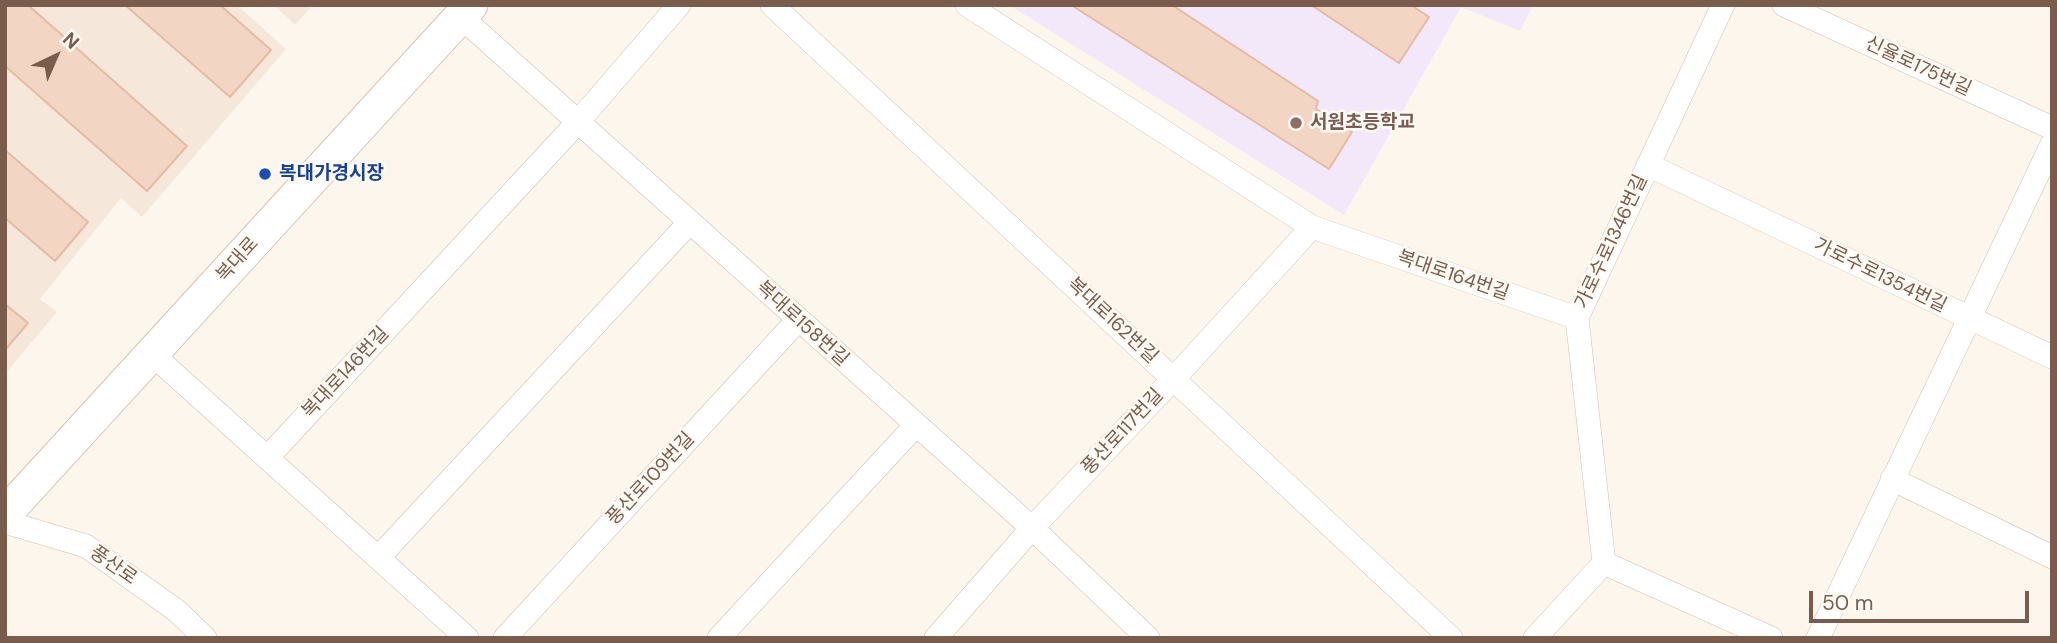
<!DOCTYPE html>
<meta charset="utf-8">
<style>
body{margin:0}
#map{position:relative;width:2057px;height:643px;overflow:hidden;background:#fdf6ec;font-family:"DM Sans",sans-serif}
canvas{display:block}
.frame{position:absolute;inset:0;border:7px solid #7a5c4d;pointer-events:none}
.north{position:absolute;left:21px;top:21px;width:70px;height:70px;-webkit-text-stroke:5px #fffaf3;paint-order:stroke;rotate:44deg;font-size:19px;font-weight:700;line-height:28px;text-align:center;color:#7a5c4d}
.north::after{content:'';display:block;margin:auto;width:24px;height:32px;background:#7a5c4d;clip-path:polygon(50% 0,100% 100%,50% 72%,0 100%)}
.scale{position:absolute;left:1809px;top:591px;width:220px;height:32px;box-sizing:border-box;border:4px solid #7a5c4d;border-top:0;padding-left:9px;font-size:21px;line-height:24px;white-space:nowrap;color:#7a5c4d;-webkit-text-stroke:5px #fffaf3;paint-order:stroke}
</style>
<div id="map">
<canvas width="2057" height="643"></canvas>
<div class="frame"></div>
<div class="north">N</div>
<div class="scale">50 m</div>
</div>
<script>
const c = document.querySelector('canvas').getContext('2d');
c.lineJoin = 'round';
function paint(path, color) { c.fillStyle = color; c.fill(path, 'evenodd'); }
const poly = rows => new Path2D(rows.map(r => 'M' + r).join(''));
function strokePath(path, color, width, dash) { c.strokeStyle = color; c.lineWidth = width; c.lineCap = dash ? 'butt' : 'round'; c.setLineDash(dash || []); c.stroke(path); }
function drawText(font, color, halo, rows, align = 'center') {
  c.font = font + ' "DM Sans","Noto Sans KR",sans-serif'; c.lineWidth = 5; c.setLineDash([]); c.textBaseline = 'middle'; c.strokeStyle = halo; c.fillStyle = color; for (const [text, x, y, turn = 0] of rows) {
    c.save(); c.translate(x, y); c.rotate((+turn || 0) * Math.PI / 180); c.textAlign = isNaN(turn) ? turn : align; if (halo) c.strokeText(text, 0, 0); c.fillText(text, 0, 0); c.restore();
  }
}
const residential = poly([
 [5,5,237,5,286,49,142,217,121,198,40,299,57,312,5,374],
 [274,5,313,5,295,25]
]);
const education = poly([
 [1009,5,1533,5,1520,31,1461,7,1344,215]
]);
const building = poly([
 [5,5,28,5,187,146,147,191,5,66,5,5],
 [125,5,220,5,271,50,230,97,125,5],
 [1071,5,1172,5,1318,101,1316,109,1352,132,1329,169,1071,5],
 [1311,5,1411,5,1429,17,1399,63,1311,5],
 [5,150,88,222,55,261,5,218,5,150],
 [5,304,28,323,5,350,5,304]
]);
const street = poly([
 [772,5,1451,638],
 [967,5,1312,227,1577,318],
 [1784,5,2052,128],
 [461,17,1032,528,1148,638],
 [1648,165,2052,357],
 [1577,318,1604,563,1771,638],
 [1577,318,1723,5],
 [152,354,467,638],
 [267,458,577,123,679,5],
 [1892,479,2052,557],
 [5,522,86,546,177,611,205,638],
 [378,558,689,223],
 [505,638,798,320],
 [719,638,916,425],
 [936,638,1032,528,1178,374,1312,227],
 [1535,638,1604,563],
 [1818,638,2052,144]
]);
const secondary = poly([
 [5,514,471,5]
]);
const markers = [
 [1296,123,7,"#8d6e63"],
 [265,174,7,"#1a4fb4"]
];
const streetNames = [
 ["신율로175번길",1918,67,25],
 ["가로수로1346번길",1612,242,-65],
 ["복대로",238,260,-48],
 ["복대로164번길",1453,276,19],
 ["가로수로1354번길",1880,276,26],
 ["복대로162번길",1112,321,43],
 ["복대로158번길",802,324,42],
 ["복대로146번길",346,373,-47],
 ["풍산로117번길",1123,432,-47],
 ["풍산로109번길",651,479,-47],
 ["풍산로",113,566,35]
];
const educationNames = [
 ["서원초등학교",1310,123]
];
const transitNames = [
 ["복대가경시장",279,174]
];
paint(residential, '#f5e8da');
paint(education, '#f3e8fa');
paint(building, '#f3d5c3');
strokePath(building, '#e6bba3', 2);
strokePath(street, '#d1beb0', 24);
strokePath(secondary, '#d6c0b0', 35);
strokePath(street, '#fff', 23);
strokePath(secondary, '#fff', 33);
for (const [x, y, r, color] of markers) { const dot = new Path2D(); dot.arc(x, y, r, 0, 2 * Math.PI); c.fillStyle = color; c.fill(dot); strokePath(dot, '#fffaf3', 2.5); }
drawText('19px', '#7a5c4d', '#fffaf3', streetNames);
drawText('bold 19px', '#785e54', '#fffaf3', educationNames, 'left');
drawText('bold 19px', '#164399', '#fffaf3', transitNames, 'left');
</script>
